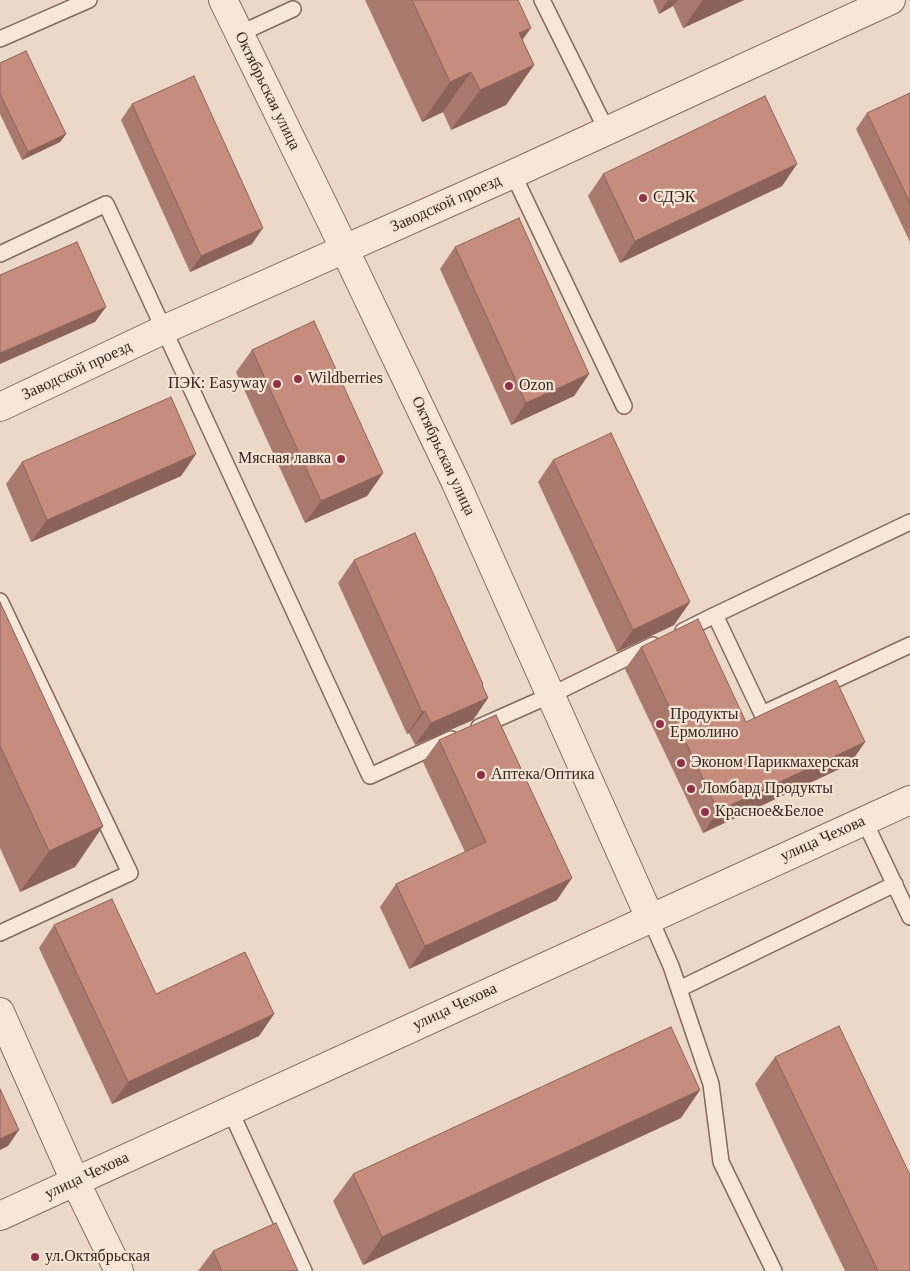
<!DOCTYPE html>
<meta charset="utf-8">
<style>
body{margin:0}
canvas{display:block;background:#ebd8c6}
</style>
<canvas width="910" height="1271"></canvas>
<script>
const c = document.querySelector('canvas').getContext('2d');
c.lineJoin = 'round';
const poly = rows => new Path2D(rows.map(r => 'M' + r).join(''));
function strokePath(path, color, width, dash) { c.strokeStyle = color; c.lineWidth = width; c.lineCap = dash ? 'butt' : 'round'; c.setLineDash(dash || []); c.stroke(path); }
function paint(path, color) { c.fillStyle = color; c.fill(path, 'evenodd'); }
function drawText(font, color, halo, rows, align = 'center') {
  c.font = font + ' Georgia,serif'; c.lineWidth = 4.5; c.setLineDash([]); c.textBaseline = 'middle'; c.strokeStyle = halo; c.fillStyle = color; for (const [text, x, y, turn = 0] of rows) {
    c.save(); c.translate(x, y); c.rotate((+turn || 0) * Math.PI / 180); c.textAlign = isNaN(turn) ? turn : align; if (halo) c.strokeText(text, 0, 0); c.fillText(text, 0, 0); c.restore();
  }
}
const service = poly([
 [542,0,607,131],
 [239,34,293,9],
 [0,39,89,0],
 [513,174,624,406],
 [0,254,106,204,370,776,451,739],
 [0,601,130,873,0,933],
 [715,615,910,522],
 [683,631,715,615,762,714,910,645],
 [479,727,551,695,653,645],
 [864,820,910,917],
 [650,918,671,966,711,1084,721,1162,774,1271],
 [679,989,895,884],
 [230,1110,304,1271]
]);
const minor = poly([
 [223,0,332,223,456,483,650,918],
 [0,407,163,330,513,174,891,0],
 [0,1012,75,1181,119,1271],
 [0,1216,910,800]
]);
const wall = poly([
 [365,0,518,0,522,39,534,65,506,105,451,130,443,112,422,122],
 [653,0,744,0,683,28,673,6,659,14],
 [0,63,66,134,60,142,22,160,0,114],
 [910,93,910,242,856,129,867,113],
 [132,104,252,244,190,272,121,120],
 [797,164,782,186,620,263,588,196,603,174],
 [455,247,589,374,574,396,511,425,440,269],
 [252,350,383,473,367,496,305,523,236,372],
 [196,454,181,476,31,542,6,484,22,462],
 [553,460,690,602,674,625,617,652,538,482],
 [354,560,482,685,488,698,473,720,415,745,409,733,407,734,338,583],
 [0,602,103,826,75,867,20,892,0,848],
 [641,647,746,722,850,764,703,833,625,669],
 [439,740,557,900,409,969,380,907,396,884,465,852,423,762],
 [54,925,156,994,274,1014,259,1036,112,1104,39,948],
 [775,1057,910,1271,845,1271,755,1084],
 [681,1118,363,1265,333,1201,353,1174],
 [213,1251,298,1271,198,1271]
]);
const shadedWall = poly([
 [668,0,678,0,673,6,659,14],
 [703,0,744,0,683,28],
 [531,28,502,68,519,33],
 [534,65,506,105,451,130,480,90],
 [471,72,443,112,422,122,450,82],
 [66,134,60,142,22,160,28,152],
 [797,164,782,186,620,263,635,241],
 [263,228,252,244,190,272,201,256],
 [106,307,95,322,0,364,0,353],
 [589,374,574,396,511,425,526,403],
 [196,454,181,476,31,542,47,520],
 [383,473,367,496,305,523,321,501],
 [690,602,674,625,617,652,633,630],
 [488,698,473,720,415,745,431,723],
 [425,711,409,733,407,734,422,712],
 [865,742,850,764,703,833,718,811],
 [103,826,75,867,20,892,49,851],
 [572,878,557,900,409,969,425,946],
 [274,1014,259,1036,112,1104,128,1082],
 [700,1090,681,1118,363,1265,382,1237],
 [19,1130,8,1146,0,1150,0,1139]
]);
const building = poly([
 [412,0,518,0,531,28,519,33,534,65,480,90,471,72,450,82,412,0],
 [26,51,66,134,28,152,0,94,0,63,26,51],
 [194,76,263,228,201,256,132,104,194,76],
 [910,93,910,203,867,113,910,93],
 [765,96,797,164,635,241,603,174,765,96],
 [519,218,589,374,526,403,455,247,519,218],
 [77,242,106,307,0,353,0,275,77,242],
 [314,321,383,473,321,501,252,350,314,321],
 [171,397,196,454,47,520,22,462,171,397],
 [611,433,690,602,633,630,553,460,611,433],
 [415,533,483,684,482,685,488,698,431,723,425,711,422,712,354,560,415,533],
 [0,602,103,826,49,851,0,746,0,602],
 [698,619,746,722,836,680,865,742,718,811,641,647,698,619],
 [496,715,572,878,425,946,396,884,486,842,439,740,496,715],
 [112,899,156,994,245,952,274,1014,128,1082,54,925,112,899],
 [839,1026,910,1175,910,1271,878,1271,775,1057,839,1026],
 [671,1027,700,1090,382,1237,353,1174,671,1027],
 [0,1089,19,1130,0,1139,0,1089],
 [276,1223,298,1271,222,1271,213,1251,276,1223]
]);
const markers = [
 [643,198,5,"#903247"],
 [298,379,5,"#903247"],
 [277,384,5,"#903247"],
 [509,386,5,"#903247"],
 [341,459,5,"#903247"],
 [660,724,5,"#903247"],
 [681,763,5,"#903247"],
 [481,775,5,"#903247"],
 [691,789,5,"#903247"],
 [705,812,5,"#903247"],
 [35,1257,5,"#903247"]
];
const streetNames = [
 ["Октябрьская улица",267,91,64],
 ["Заводской проезд",446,204,-24],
 ["Заводской проезд",77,371,-25],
 ["Октябрьская улица",443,456,65],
 ["улица Чехова",823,839,-24],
 ["улица Чехова",455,1007,-25],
 ["улица Чехова",87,1176,-25]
];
const poiNames = [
 ["СДЭК",653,198],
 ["Wildberries",308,379],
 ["ПЭК: Easyway",267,384,"right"],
 ["Ozon",519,386],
 ["Мясная лавка",331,459,"right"],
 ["Продукты",670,715],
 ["Ермолино",670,733],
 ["Эконом Парикмахерская",691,763],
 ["Аптека/Оптика",491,775],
 ["Ломбард Продукты",701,789],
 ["Красное&Белое",715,812],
 ["ул.Октябрьская",45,1257]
];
strokePath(service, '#856a5d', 18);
strokePath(minor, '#856a5d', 30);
strokePath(service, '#f6e7d9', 15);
strokePath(minor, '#f6e7d9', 28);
paint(wall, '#aa796d');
paint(shadedWall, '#8b6359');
paint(building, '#c68d7f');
strokePath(building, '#8b6359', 1);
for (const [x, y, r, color] of markers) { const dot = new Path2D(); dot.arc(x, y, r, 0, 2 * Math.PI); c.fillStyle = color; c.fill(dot); strokePath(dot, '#f3e4d5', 2); }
drawText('16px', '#372620', '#f3e4d5', streetNames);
drawText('16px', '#372620', '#f3e4d5', poiNames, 'left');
</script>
